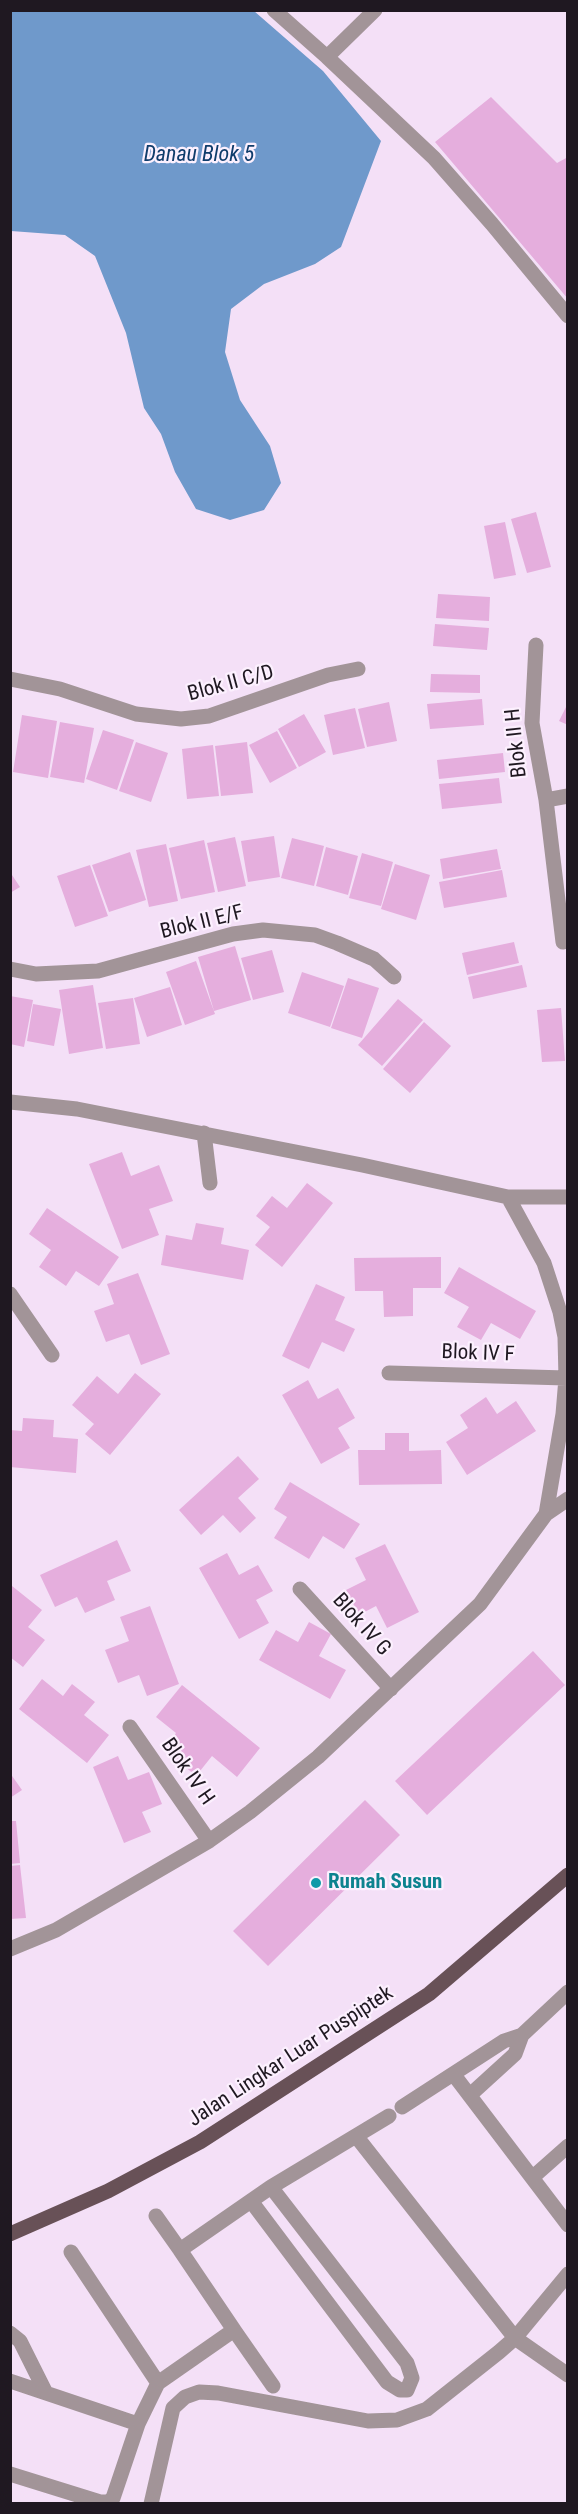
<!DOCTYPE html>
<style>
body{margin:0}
#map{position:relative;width:578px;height:2514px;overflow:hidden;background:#f4e0f7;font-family:"Roboto Condensed",sans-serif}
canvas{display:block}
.frame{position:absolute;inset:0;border:12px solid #1f1821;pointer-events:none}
</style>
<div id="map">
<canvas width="578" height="2514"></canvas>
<div class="frame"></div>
</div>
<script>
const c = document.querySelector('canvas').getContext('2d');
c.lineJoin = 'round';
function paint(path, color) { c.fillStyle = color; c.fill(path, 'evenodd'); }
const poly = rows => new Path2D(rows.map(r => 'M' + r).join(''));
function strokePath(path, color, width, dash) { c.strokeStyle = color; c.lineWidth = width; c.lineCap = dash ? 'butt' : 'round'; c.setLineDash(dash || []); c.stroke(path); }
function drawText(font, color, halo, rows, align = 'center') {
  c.font = font + ' "Roboto Condensed",sans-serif'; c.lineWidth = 4.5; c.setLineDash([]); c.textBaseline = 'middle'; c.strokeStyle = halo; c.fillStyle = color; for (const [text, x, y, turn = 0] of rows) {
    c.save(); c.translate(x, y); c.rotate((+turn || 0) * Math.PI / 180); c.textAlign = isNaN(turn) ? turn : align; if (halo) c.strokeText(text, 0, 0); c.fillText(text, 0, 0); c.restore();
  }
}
const water = poly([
 [10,11,254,11,323,71,381,141,341,247,315,264,264,284,231,309,225,352,240,400,270,446,281,483,264,510,230,520,196,509,175,472,161,434,144,408,126,333,95,256,65,235,11,231]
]);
const building = poly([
 [491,97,557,163,568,157,568,299,435,142],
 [536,512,551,567,527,573,511,519],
 [505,522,516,575,494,579,484,526],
 [438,594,490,597,489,621,436,618],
 [435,624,489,628,487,650,433,646],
 [431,674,480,675,480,693,430,692],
 [482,699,484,725,430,729,427,704],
 [389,702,397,741,367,747,358,709],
 [568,703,568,725,559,721],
 [355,708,365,748,333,755,324,715],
 [304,714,326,752,299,767,278,729],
 [22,715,57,721,48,778,13,772],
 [60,722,94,728,84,783,50,777],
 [103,730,134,740,117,790,86,779],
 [277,731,297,768,270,783,249,745],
 [136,742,168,753,151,802,119,791],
 [247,742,253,793,221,796,215,746],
 [213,745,219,796,187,799,182,749],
 [503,753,505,772,439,779,437,760],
 [499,778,502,803,442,809,439,784],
 [274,836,280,877,248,882,241,841],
 [235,837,246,886,218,892,207,843],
 [292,838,324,846,314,886,281,878],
 [204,840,215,892,181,899,169,848],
 [166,844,178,901,149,907,136,850],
 [326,847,358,856,348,895,316,886],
 [497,849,501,869,443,879,440,859],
 [130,852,146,900,109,912,92,865],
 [362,853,393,862,381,906,349,898],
 [395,864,430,875,416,920,381,909],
 [90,865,108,916,75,927,57,876],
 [502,870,507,897,444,908,439,882],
 [10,872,20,887,10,893],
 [514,942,519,963,467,975,462,953],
 [235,946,251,1000,214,1011,198,957],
 [272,950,284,992,253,1000,241,958],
 [196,961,215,1014,185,1025,166,972],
 [522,965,527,987,473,999,468,977],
 [302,972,344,986,330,1027,288,1013],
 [348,978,379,988,362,1038,331,1028],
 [93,985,103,1048,69,1054,59,990],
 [170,987,182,1025,147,1037,134,998],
 [10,996,33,1000,24,1047,10,1044],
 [133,998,140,1044,106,1049,98,1003],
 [398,999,423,1020,382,1066,358,1045],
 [33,1004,61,1009,54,1046,27,1041],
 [561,1008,565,1061,542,1062,537,1010],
 [424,1022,451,1046,410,1093,383,1069],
 [122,1152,131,1176,159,1165,173,1201,149,1209,159,1235,122,1249,89,1164],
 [307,1183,333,1203,282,1267,255,1245,270,1227,256,1216,272,1196,287,1208],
 [47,1208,119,1257,99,1286,76,1271,66,1286,39,1267,51,1250,29,1234],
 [196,1223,224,1228,221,1244,249,1250,243,1280,161,1265,166,1235,192,1240],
 [441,1257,441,1288,413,1288,413,1316,384,1317,383,1291,355,1291,354,1258],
 [459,1267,536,1311,520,1339,491,1323,481,1340,457,1327,469,1307,444,1293],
 [138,1273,170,1354,141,1365,129,1334,106,1342,94,1311,114,1304,107,1284],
 [316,1284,345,1297,335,1320,355,1329,344,1352,322,1342,309,1369,282,1356],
 [135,1373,161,1394,110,1455,85,1434,94,1424,72,1405,97,1376,118,1394],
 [308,1380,318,1399,338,1388,355,1418,338,1428,350,1448,321,1464,282,1395],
 [486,1397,497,1414,516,1401,536,1431,467,1475,446,1442,468,1428,460,1415],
 [23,1418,54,1420,53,1437,78,1439,76,1473,10,1467,10,1430,22,1431],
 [385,1433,409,1433,409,1451,441,1450,442,1484,359,1485,358,1450,385,1450],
 [238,1456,259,1479,238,1498,256,1518,240,1533,223,1515,201,1535,179,1510],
 [290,1482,360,1524,344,1549,323,1536,309,1559,274,1538,287,1517,274,1509],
 [117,1540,131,1571,107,1581,115,1600,85,1613,77,1597,55,1607,40,1575],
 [385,1544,419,1612,387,1628,376,1606,359,1615,346,1590,366,1580,355,1558],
 [227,1553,239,1575,258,1565,273,1591,256,1600,269,1623,239,1639,199,1568],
 [12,1586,42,1610,28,1627,45,1640,23,1667,10,1657],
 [150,1606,179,1684,147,1696,139,1675,118,1683,105,1650,129,1641,120,1617],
 [309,1622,331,1634,319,1656,346,1670,330,1699,259,1660,276,1630,298,1642],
 [533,1651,565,1685,427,1815,395,1781],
 [42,1679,63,1696,72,1684,95,1702,84,1715,109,1735,87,1763,19,1709],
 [182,1685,260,1748,237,1777,212,1756,196,1776,164,1749,176,1733,156,1717],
 [118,1756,128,1780,149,1772,162,1804,142,1812,151,1832,124,1843,93,1767],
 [10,1773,22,1790,10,1798],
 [365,1800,400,1835,268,1966,233,1931],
 [10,1821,16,1821,20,1863,10,1864],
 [20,1865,26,1918,10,1919,10,1866]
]);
const minor = poly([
 [274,10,327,57,434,158,492,224,568,316],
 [327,57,375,10],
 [536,645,532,723,546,800,563,942],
 [10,679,60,689,136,714,181,719,209,716,328,675,358,669],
 [546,800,568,796],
 [10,969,36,974,98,971,233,934,263,930,315,935,337,943,374,959,394,977],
 [10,1102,77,1109,362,1165,508,1197,544,1263,560,1312,565,1337,566,1378,563,1414,546,1514],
 [204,1133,210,1183],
 [508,1197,568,1197],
 [10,1294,52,1355],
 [389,1373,566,1378],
 [300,1589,391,1689],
 [130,1727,209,1841],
 [10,1949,56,1930,209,1841,250,1812,318,1757,480,1604,546,1514,568,1499],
 [454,2075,568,2225],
 [470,2095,515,2054,522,2035],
 [402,2107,504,2041,522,2035,568,1992],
 [356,2136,515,2338,568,2375],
 [533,2177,568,2146],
 [251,2201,387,2382,400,2390,407,2390,412,2378,407,2363,271,2187],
 [156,2216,180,2250],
 [71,2252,158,2383],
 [234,2330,180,2250,271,2187,389,2116],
 [10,2333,20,2341,45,2391],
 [10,2381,138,2424],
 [10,2474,100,2502,108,2502,113,2498,138,2424,158,2383,234,2330,273,2386],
 [151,2504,173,2408,185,2397,199,2392,218,2393,368,2421,397,2420,427,2409,499,2352,515,2338,568,2274]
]);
const primary = poly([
 [10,2234,108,2191,200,2142,429,1994,568,1875]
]);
const markers = [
 [316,1883,6,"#0f9aa8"]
];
const streetNames = [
 ["Blok II C/D",231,684,-15],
 ["Blok II H",517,743,-96],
 ["Blok II E/F",202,923,-14],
 ["Blok IV F",478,1354,2],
 ["Blok IV G",361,1625,48],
 ["Blok IV H",187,1772,55],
 ["Jalan Lingkar Luar Puspiptek",291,2057,-33]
];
const cultureNames = [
 ["Rumah Susun",328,1883]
];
const waterNames = [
 ["Danau Blok 5",199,155]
];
paint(water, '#6f99cb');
paint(building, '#e5aedd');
strokePath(minor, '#a29498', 15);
strokePath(primary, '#685157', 15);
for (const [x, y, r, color] of markers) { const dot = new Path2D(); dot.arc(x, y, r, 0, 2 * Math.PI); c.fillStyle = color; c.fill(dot); strokePath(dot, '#fcf0fe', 2); }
drawText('21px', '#1f1821', '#fcf0fe', streetNames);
drawText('bold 21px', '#0d838f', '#fcf0fe', cultureNames, 'left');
drawText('italic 22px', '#0f3c6b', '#fcf0fe', waterNames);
</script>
